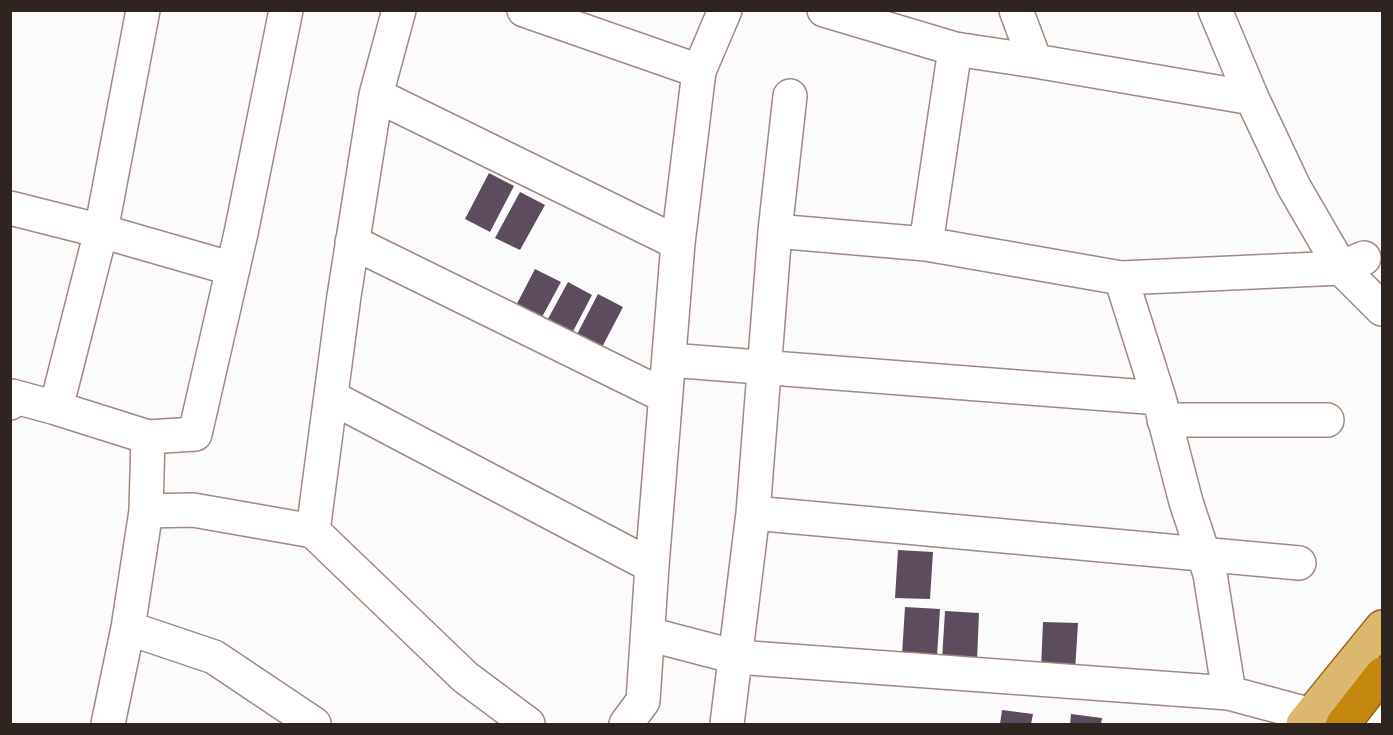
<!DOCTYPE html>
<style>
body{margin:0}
#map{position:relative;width:1393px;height:735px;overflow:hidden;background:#fbfbfb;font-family:Jost,sans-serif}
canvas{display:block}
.frame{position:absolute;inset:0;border:12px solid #2f2520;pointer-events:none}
</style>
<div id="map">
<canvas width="1393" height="735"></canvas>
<div class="frame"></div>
</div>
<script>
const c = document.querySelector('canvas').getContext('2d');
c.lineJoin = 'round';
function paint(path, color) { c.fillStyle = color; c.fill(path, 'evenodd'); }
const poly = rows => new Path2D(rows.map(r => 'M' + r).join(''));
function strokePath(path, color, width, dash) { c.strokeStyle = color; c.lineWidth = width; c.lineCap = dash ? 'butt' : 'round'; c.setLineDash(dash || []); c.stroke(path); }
const building = poly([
 [489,173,514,186,490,232,465,219],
 [520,192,545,205,520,250,495,238],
 [535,269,561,282,536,328,511,315],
 [568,282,592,295,568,341,543,328],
 [598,294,623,307,599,353,574,340],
 [898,550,933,552,930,599,895,598],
 [905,607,940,609,937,657,902,655],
 [945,611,979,613,977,661,942,659],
 [1043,622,1078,623,1075,671,1041,669],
 [1002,710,1033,714,1031,724,1000,724],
 [1071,714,1102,718,1101,724,1070,724]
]);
const minor = poly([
 [524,10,699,71,725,10],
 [824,10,955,49,1035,61,1252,98],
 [1016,10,1035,61],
 [1215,10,1252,98,1294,187,1341,268,1382,309],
 [955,49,926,244,1121,278,1341,268,1364,258],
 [376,95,399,10],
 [10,208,101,231,233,269],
 [775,231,926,244],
 [352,242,665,396],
 [1121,278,1159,398,1186,502,1210,574,1229,693,1311,715],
 [669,360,1159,398],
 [331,397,652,566],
 [10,403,12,396,56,408,101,231,143,10],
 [56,408,148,437,146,511],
 [1164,420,1327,420],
 [148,437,195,434,241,233,286,10],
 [753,513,1299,563],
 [313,531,465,677,528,724],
 [128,628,214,657,314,724],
 [648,634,736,657,1229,693],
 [108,724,128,628,146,511,193,510,313,531,344,296,376,95,678,243],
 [626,724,643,701,652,566,678,243,699,71],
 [727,724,753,513,775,231,790,96]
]);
const major = poly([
 [1303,724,1382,627]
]);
const highway = poly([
 [1343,724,1382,674]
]);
paint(building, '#5d4c5d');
strokePath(minor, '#a2897e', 36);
strokePath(major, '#906514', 36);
strokePath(highway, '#906514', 36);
strokePath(minor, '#fff', 33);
strokePath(major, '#dcb76e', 33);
strokePath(highway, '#c5870d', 33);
</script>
